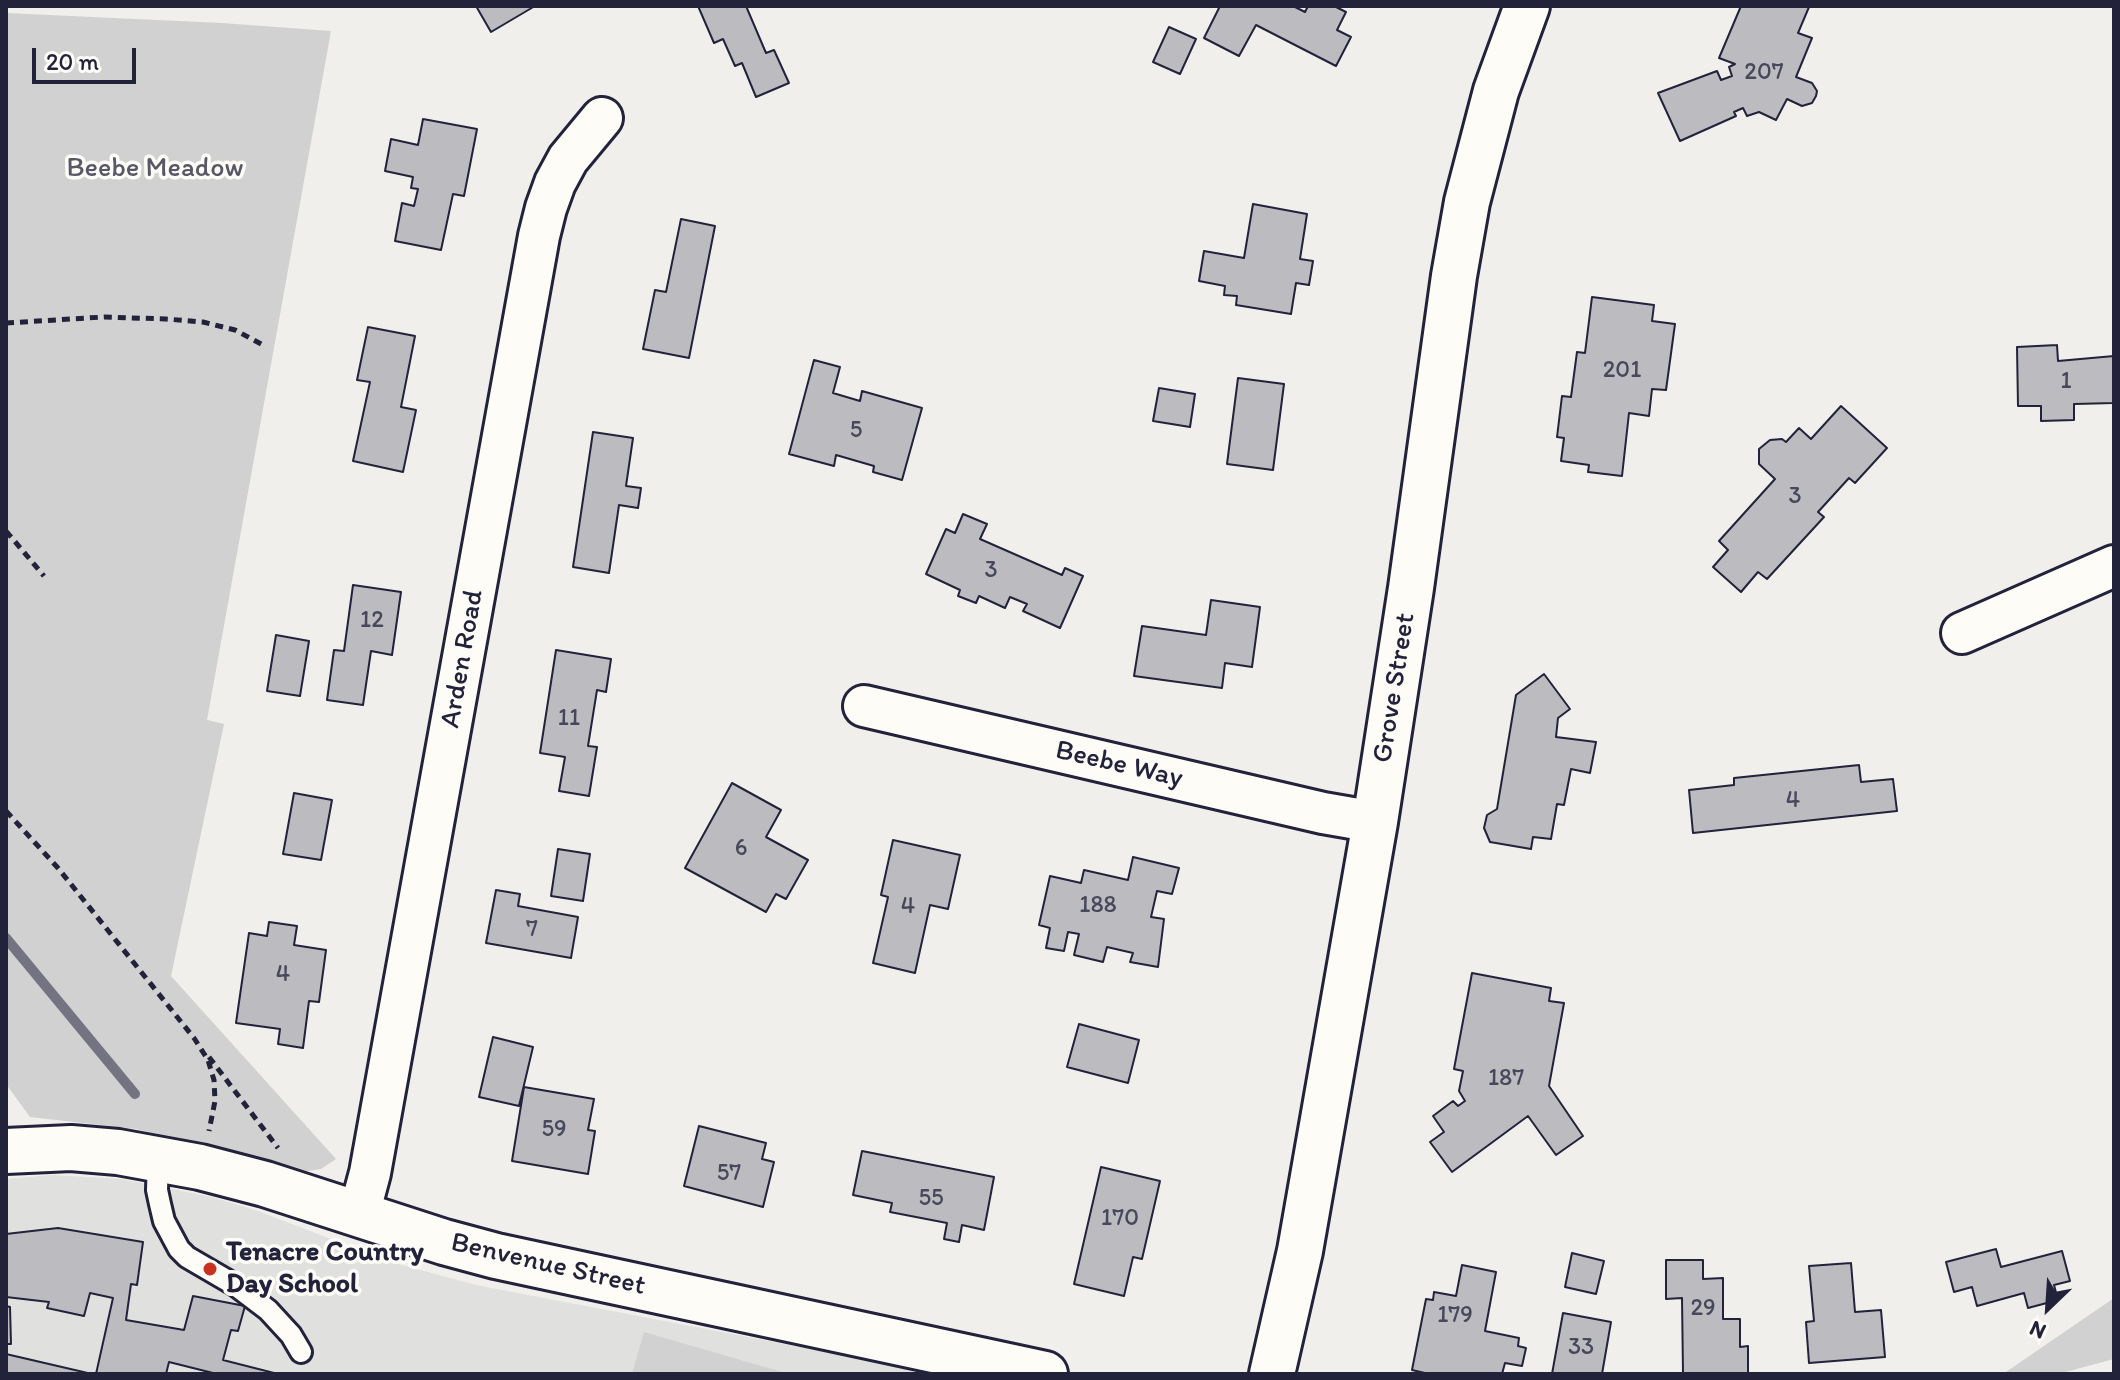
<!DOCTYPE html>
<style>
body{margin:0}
#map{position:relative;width:2120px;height:1380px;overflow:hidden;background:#f0efec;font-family:Itim,sans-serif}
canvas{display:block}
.frame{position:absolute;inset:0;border:8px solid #22223b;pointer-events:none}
.north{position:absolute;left:2008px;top:1268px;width:80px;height:80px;-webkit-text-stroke:6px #fdfcf7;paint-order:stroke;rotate:205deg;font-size:22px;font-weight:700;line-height:32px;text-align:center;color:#22223b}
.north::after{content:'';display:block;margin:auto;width:28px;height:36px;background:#22223b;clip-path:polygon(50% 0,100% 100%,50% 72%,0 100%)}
.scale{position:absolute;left:32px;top:48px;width:104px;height:36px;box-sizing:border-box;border:4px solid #22223b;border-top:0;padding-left:10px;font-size:24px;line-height:28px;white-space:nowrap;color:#22223b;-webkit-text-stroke:6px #fdfcf7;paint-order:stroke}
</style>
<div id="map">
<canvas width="2120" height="1380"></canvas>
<div class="frame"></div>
<div class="north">N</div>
<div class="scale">20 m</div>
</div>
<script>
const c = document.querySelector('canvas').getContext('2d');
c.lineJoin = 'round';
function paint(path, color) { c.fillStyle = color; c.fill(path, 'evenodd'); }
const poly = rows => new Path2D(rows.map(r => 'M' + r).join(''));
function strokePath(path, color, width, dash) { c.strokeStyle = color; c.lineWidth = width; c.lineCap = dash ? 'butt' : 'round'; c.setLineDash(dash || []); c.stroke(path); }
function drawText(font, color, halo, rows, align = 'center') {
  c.font = font + ' Itim,sans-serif'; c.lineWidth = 7; c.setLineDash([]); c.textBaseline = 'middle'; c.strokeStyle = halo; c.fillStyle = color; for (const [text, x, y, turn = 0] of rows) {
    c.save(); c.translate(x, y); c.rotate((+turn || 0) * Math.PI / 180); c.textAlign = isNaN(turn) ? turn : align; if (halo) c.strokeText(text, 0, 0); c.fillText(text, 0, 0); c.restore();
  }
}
const built = poly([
 [52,1175,122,1179,212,1197,258,1211,391,1262,476,1285,942,1374,6,1374,6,1179]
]);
const green = poly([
 [6,13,222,23,331,31,207,720,224,724,171,976,336,1159,321,1169,302,1172,136,1129,30,1117,6,1084],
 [2114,1298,2114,1359,2058,1374,2003,1374],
 [644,1332,789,1374,632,1374]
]);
const stream = poly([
 [6,938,135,1094]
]);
const building = poly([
 [476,6,535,6,491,32,476,6],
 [698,6,746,6,766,53,774,50,789,83,756,97,742,63,735,66,723,39,714,43,698,6],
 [1220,6,1293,6,1305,12,1308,6,1334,6,1346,12,1337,30,1351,37,1336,66,1256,25,1239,56,1204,38,1220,6],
 [1741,6,1809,7,1798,33,1812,38,1796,77,1812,83,1817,91,1816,96,1812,103,1802,106,1787,99,1776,120,1759,112,1747,116,1743,108,1734,112,1736,116,1680,141,1658,93,1717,71,1721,80,1732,76,1729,67,1735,64,1719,58,1741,6],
 [1169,27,1196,39,1180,74,1153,62,1169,27],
 [423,119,477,129,464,196,453,194,441,250,395,241,402,203,414,206,418,189,411,188,413,177,385,171,391,139,418,145,423,119],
 [1253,204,1307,214,1300,259,1313,261,1309,285,1296,283,1291,314,1236,305,1237,296,1224,295,1225,286,1199,281,1204,251,1244,258,1253,204],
 [681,219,715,226,689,358,643,349,655,290,666,292,681,219],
 [1592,297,1654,305,1652,321,1675,324,1666,390,1652,389,1649,416,1629,413,1622,476,1588,472,1589,465,1561,461,1564,438,1557,437,1562,396,1571,397,1577,352,1585,353,1592,297],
 [368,327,415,336,401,407,416,410,403,472,353,461,370,382,357,380,368,327],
 [2057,345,2058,361,2114,356,2114,403,2074,404,2074,420,2041,421,2041,406,2018,406,2017,347,2057,345],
 [814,360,840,367,833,393,860,401,862,391,922,408,902,480,873,472,874,466,836,455,834,466,789,454,814,360],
 [1238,378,1284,384,1273,470,1227,464,1238,378],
 [1159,388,1195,394,1190,427,1153,421,1159,388],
 [1841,406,1887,448,1855,483,1849,478,1818,512,1824,517,1767,579,1758,572,1741,592,1713,567,1728,550,1719,541,1775,479,1759,464,1759,449,1770,440,1782,439,1786,442,1799,428,1811,439,1841,406],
 [593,432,633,438,626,486,641,488,638,508,619,505,609,573,573,567,593,432],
 [963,514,987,524,980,539,1062,575,1065,568,1083,576,1060,628,1023,611,1027,604,1010,597,1005,608,979,596,976,603,958,596,960,590,926,574,946,529,955,533,963,514],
 [353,585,401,592,392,655,371,651,363,705,327,700,334,650,344,651,353,585],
 [1211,600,1260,607,1252,667,1225,663,1222,688,1134,676,1142,626,1206,635,1211,600],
 [276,635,309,641,300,696,267,691,276,635],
 [556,650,611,659,606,692,597,690,588,746,597,747,589,796,559,791,565,757,540,753,556,650],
 [1544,674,1570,709,1558,718,1556,737,1596,742,1590,773,1571,769,1564,805,1557,804,1551,839,1533,837,1531,849,1490,842,1484,828,1487,815,1497,809,1516,695,1544,674],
 [1859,765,1861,782,1893,779,1897,811,1693,833,1689,790,1734,785,1734,778,1859,765],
 [732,783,781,810,766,837,808,860,786,899,776,894,766,912,685,868,732,783],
 [294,793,332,800,321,860,283,854,294,793],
 [893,840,960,855,948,909,930,905,915,973,873,963,888,897,881,895,893,840],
 [558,849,590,854,583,901,551,896,558,849],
 [1133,857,1179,868,1172,894,1157,891,1151,917,1164,919,1158,967,1130,962,1133,953,1107,947,1103,962,1074,955,1079,934,1068,932,1064,951,1046,948,1050,928,1039,925,1050,876,1081,883,1084,870,1128,880,1133,857],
 [496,890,520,894,518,906,578,917,571,958,486,943,496,890],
 [269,922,297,926,294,945,326,950,319,1002,309,1001,303,1048,278,1044,280,1029,236,1023,249,933,267,936,269,922],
 [1472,973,1551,988,1549,1001,1564,1003,1549,1086,1583,1136,1556,1155,1528,1116,1452,1172,1430,1142,1444,1132,1433,1116,1453,1101,1458,1106,1465,1101,1459,1091,1463,1071,1454,1069,1472,973],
 [1079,1024,1139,1040,1128,1083,1067,1067,1079,1024],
 [493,1037,533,1047,519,1106,479,1097,493,1037],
 [524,1087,594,1099,588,1130,595,1131,588,1174,512,1161,524,1087],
 [699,1126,766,1143,762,1159,774,1162,763,1207,684,1186,699,1126],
 [862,1151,994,1177,984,1230,962,1225,959,1242,944,1239,947,1223,890,1212,892,1203,853,1195,862,1151],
 [1101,1167,1160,1181,1142,1259,1133,1257,1124,1296,1074,1284,1101,1167],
 [58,1228,143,1242,137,1285,131,1284,126,1320,184,1330,193,1296,245,1306,238,1331,231,1330,223,1360,278,1374,217,1374,169,1362,166,1374,96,1374,113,1298,90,1293,84,1316,47,1308,49,1302,6,1297,6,1234,58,1228],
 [1996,1249,2001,1267,2062,1251,2070,1281,2054,1285,2058,1300,2028,1308,2024,1293,1977,1306,1972,1287,1954,1292,1946,1262,1996,1249],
 [1572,1253,1604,1261,1596,1294,1565,1287,1572,1253],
 [1666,1260,1703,1260,1703,1279,1723,1278,1723,1319,1740,1319,1740,1347,1748,1346,1748,1373,1683,1373,1682,1298,1666,1299,1666,1260],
 [1851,1263,1855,1312,1881,1310,1885,1357,1809,1363,1806,1322,1814,1321,1809,1266,1851,1263],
 [1462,1265,1496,1272,1485,1331,1519,1338,1518,1346,1526,1348,1522,1366,1505,1363,1502,1374,1429,1374,1412,1370,1426,1299,1433,1300,1434,1292,1456,1296,1462,1265],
 [6,1306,10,1307,11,1344,6,1344,6,1306],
 [1563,1313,1611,1322,1602,1374,1552,1374,1563,1313],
 [6,1354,92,1374,6,1374,6,1354]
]);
const path = poly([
 [6,323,104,317,166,319,203,322,235,330,263,345],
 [6,531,44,576],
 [6,811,58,868,194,1038,208,1060,214,1080,215,1101,209,1131],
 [209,1057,278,1148]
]);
const lane = poly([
 [158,1158,157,1190,160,1204,164,1221,179,1249,187,1257,235,1285,268,1310,291,1335,301,1352]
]);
const street = poly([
 [1962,633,2114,566],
 [864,706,1323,813,1375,822],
 [359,1214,370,1173,539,236,546,208,555,183,568,159,602,118]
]);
const secondary = poly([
 [6,1151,71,1148,118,1152,200,1167,265,1184,444,1242,496,1256,1045,1374],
 [1272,1374,1300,1251,1375,822,1411,588,1454,276,1467,202,1496,91,1527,6]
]);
const markers = [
 [210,1269,8,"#c8321e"]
];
const numberNames = [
 ["207",1764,73],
 ["201",1622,371],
 ["1",2066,382],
 ["5",856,431],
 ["3",1795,497],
 ["3",991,571],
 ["12",372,621],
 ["11",569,719],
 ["4",1793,801],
 ["6",741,849],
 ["188",1098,906],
 ["4",908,907],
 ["7",532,930],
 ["4",283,975],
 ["187",1506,1079],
 ["59",554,1130],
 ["57",729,1174],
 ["55",931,1199],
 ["170",1120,1219],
 ["29",1703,1309],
 ["179",1455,1316],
 ["33",1581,1348]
];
const parkNames = [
 ["Beebe Meadow",155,169]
];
const streetNames = [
 ["Arden Road",463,659,-80],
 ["Grove Street",1395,688,-81],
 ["Beebe Way",1119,765,13],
 ["Benvenue Street",548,1265,13]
];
const poiNames = [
 ["Tenacre Country",226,1253],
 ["Day School",226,1285]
];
paint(built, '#e0e0df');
paint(green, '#d2d1d1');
strokePath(stream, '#737381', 10);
paint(building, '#bcbcc0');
strokePath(building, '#22223b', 2);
strokePath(lane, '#22223b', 26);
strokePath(street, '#22223b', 46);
strokePath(secondary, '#22223b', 50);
strokePath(path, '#22223b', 5, [8, 6]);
strokePath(lane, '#fdfcf7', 20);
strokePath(street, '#fdfcf7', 40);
strokePath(secondary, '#fdfcf7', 44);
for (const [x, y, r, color] of markers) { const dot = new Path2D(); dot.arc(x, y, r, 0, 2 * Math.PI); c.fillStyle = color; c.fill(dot); strokePath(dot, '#fdfcf7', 3); }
drawText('24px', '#48485c', null, numberNames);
drawText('28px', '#575768', '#fdfcf7', parkNames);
drawText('28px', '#22223b', '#fdfcf7', streetNames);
drawText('bold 28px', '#22223b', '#fdfcf7', poiNames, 'left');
</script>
